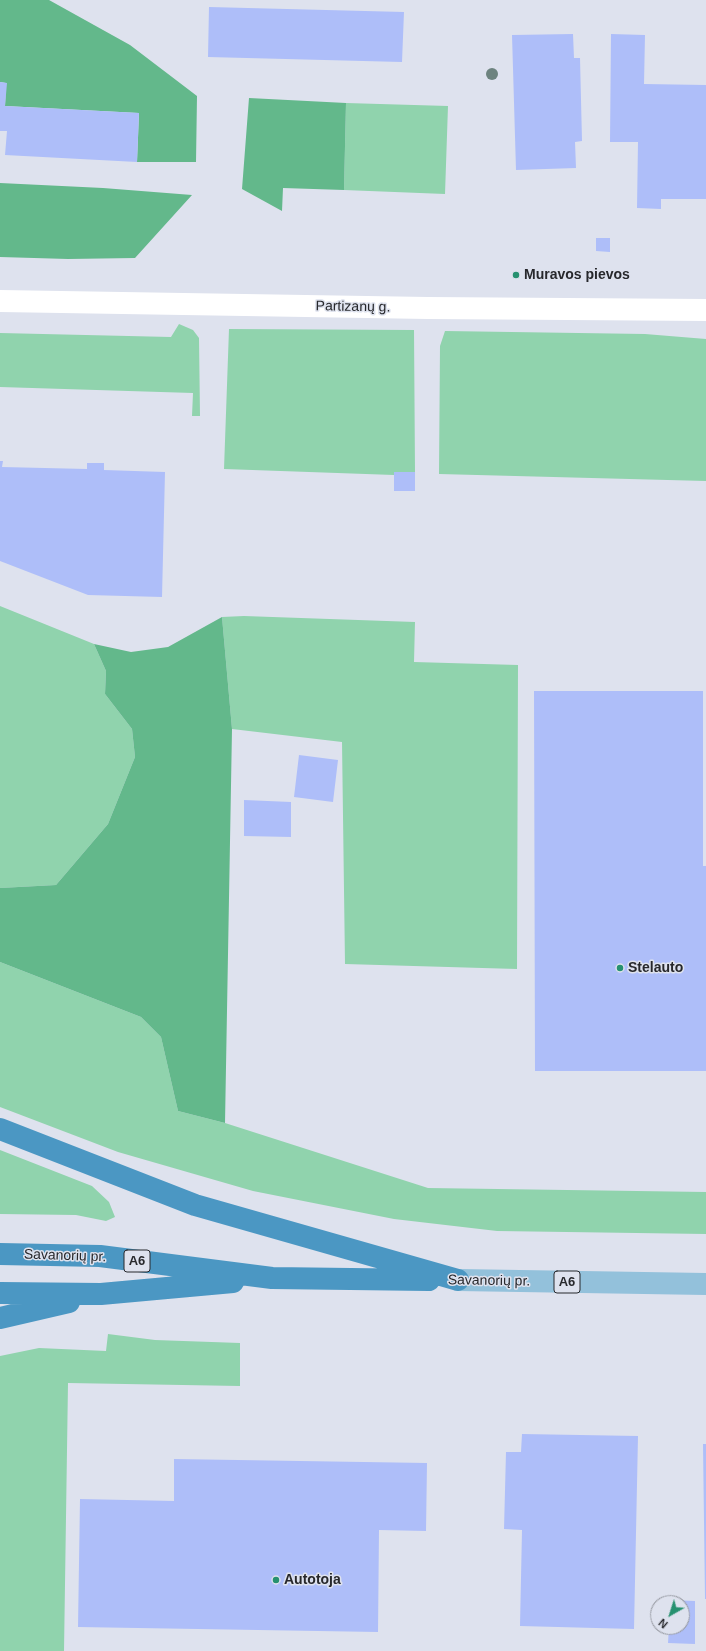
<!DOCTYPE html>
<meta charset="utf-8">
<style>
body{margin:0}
#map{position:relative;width:706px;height:1651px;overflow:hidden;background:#dee2ee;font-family:Arial,sans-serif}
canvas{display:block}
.north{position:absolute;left:650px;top:1595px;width:40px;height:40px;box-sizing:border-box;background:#dee2ee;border:1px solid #9598a0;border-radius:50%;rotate:219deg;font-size:11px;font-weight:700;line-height:16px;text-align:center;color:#27282c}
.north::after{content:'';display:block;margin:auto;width:14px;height:18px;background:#269170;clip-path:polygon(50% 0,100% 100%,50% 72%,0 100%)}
</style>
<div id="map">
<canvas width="706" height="1651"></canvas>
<div class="north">N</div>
</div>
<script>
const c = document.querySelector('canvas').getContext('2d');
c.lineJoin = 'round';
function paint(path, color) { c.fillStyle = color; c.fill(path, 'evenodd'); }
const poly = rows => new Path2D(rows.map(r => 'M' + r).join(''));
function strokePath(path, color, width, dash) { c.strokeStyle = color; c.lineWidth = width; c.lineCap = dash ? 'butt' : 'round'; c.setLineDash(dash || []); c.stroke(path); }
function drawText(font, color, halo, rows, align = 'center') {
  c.font = font + ' Arial,sans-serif'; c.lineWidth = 3; c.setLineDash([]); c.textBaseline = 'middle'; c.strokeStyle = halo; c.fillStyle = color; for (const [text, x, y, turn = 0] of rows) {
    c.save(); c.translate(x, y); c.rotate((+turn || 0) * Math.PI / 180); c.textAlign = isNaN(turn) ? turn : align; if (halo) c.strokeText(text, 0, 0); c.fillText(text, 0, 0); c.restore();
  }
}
const green = poly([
 [346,103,448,106,445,194,344,190],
 [179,324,193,330,199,338,200,416,192,416,193,393,0,387,0,333,171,337],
 [229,329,414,330,415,472,394,472,394,475,224,469],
 [445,331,645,334,706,339,706,481,439,474,440,346],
 [0,606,94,644,106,671,105,694,132,729,135,757,108,824,56,885,0,888],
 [244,616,415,622,414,662,518,665,517,969,345,964,342,742,232,729,222,617],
 [0,962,141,1017,161,1037,178,1111,225,1123,428,1188,706,1192,706,1234,497,1231,394,1219,253,1191,118,1152,0,1107],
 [0,1150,92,1186,109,1202,115,1217,106,1221,76,1215,0,1214],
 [108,1334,155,1340,240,1343,240,1386,68,1383,64,1651,0,1651,0,1356,39,1348,106,1351]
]);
const forest = poly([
 [0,0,49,0,130,45,197,96,196,162,137,162,139,113,5,106,6,83,0,82],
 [249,98,346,103,344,190,283,188,282,211,242,189],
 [0,183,103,188,192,195,135,258,68,259,0,257],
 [222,617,232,729,225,1123,178,1111,161,1037,141,1017,0,962,0,888,56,885,108,824,135,757,132,729,105,694,106,671,94,644,131,652,168,647]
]);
const building = poly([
 [209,7,404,12,402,62,208,57],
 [573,34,574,58,580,58,582,141,575,142,576,168,516,170,512,35],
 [611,34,645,35,644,84,706,85,706,199,661,199,661,209,637,208,638,142,610,142],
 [0,82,7,83,5,106,139,113,137,162,5,155,7,131,0,131],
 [596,238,610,238,610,252,596,251],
 [0,461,3,461,2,467,87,469,87,463,104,463,104,470,165,472,162,597,88,595,0,561],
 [394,472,415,472,415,491,394,491],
 [534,691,703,691,703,866,706,866,706,1071,535,1071],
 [299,755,338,760,333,802,294,797],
 [244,800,291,802,291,837,244,836],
 [522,1434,638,1436,634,1629,520,1626,522,1530,504,1529,506,1452,521,1452],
 [703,1444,706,1444,706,1599,705,1599],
 [174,1459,427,1463,426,1531,379,1530,378,1632,78,1627,80,1499,174,1501],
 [669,1600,695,1601,695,1644,668,1643,669,1627,682,1627,682,1603,669,1603]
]);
const minor = poly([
 [0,301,428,308,706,310]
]);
const major = poly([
 [458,1280,706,1284]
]);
const highway = poly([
 [0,1129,195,1205,458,1280],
 [0,1254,100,1256,272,1278,429,1280],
 [0,1293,101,1294,233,1282],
 [0,1318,69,1302]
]);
const trees = [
 [492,74]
];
const markers = [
 [516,275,4,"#269170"],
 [620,968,4,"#269170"],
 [276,1580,4,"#269170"]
];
const shields = [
 [137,1261,26],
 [567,1282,26]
];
const shieldNames = [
 ["A6",137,1261],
 ["A6",567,1282]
];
const poiNames = [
 ["Muravos pievos",524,275],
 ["Stelauto",628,968],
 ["Autotoja",284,1580]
];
const streetNames = [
 ["Partizanų g.",353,307,1],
 ["Savanorių pr.",65,1256,2],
 ["Savanorių pr.",489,1281,1]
];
paint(green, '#90d3ad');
paint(forest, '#63b88b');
paint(building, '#aebef9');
strokePath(minor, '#fff', 22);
strokePath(major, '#93c1db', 22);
strokePath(highway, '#4b97c3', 22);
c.fillStyle = '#6d837f';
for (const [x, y] of trees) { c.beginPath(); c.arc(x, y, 6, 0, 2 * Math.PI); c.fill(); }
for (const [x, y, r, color] of markers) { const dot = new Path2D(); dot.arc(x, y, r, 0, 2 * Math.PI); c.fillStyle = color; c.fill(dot); strokePath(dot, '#dee2ee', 1.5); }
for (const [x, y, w] of shields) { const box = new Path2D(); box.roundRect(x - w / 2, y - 11, w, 22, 3); c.fillStyle = '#dee2ee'; c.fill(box); strokePath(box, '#27282c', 1); }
drawText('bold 13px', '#27282c', null, shieldNames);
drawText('bold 14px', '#27282c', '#dee2ee', poiNames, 'left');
drawText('14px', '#27282c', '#dee2ee', streetNames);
</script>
